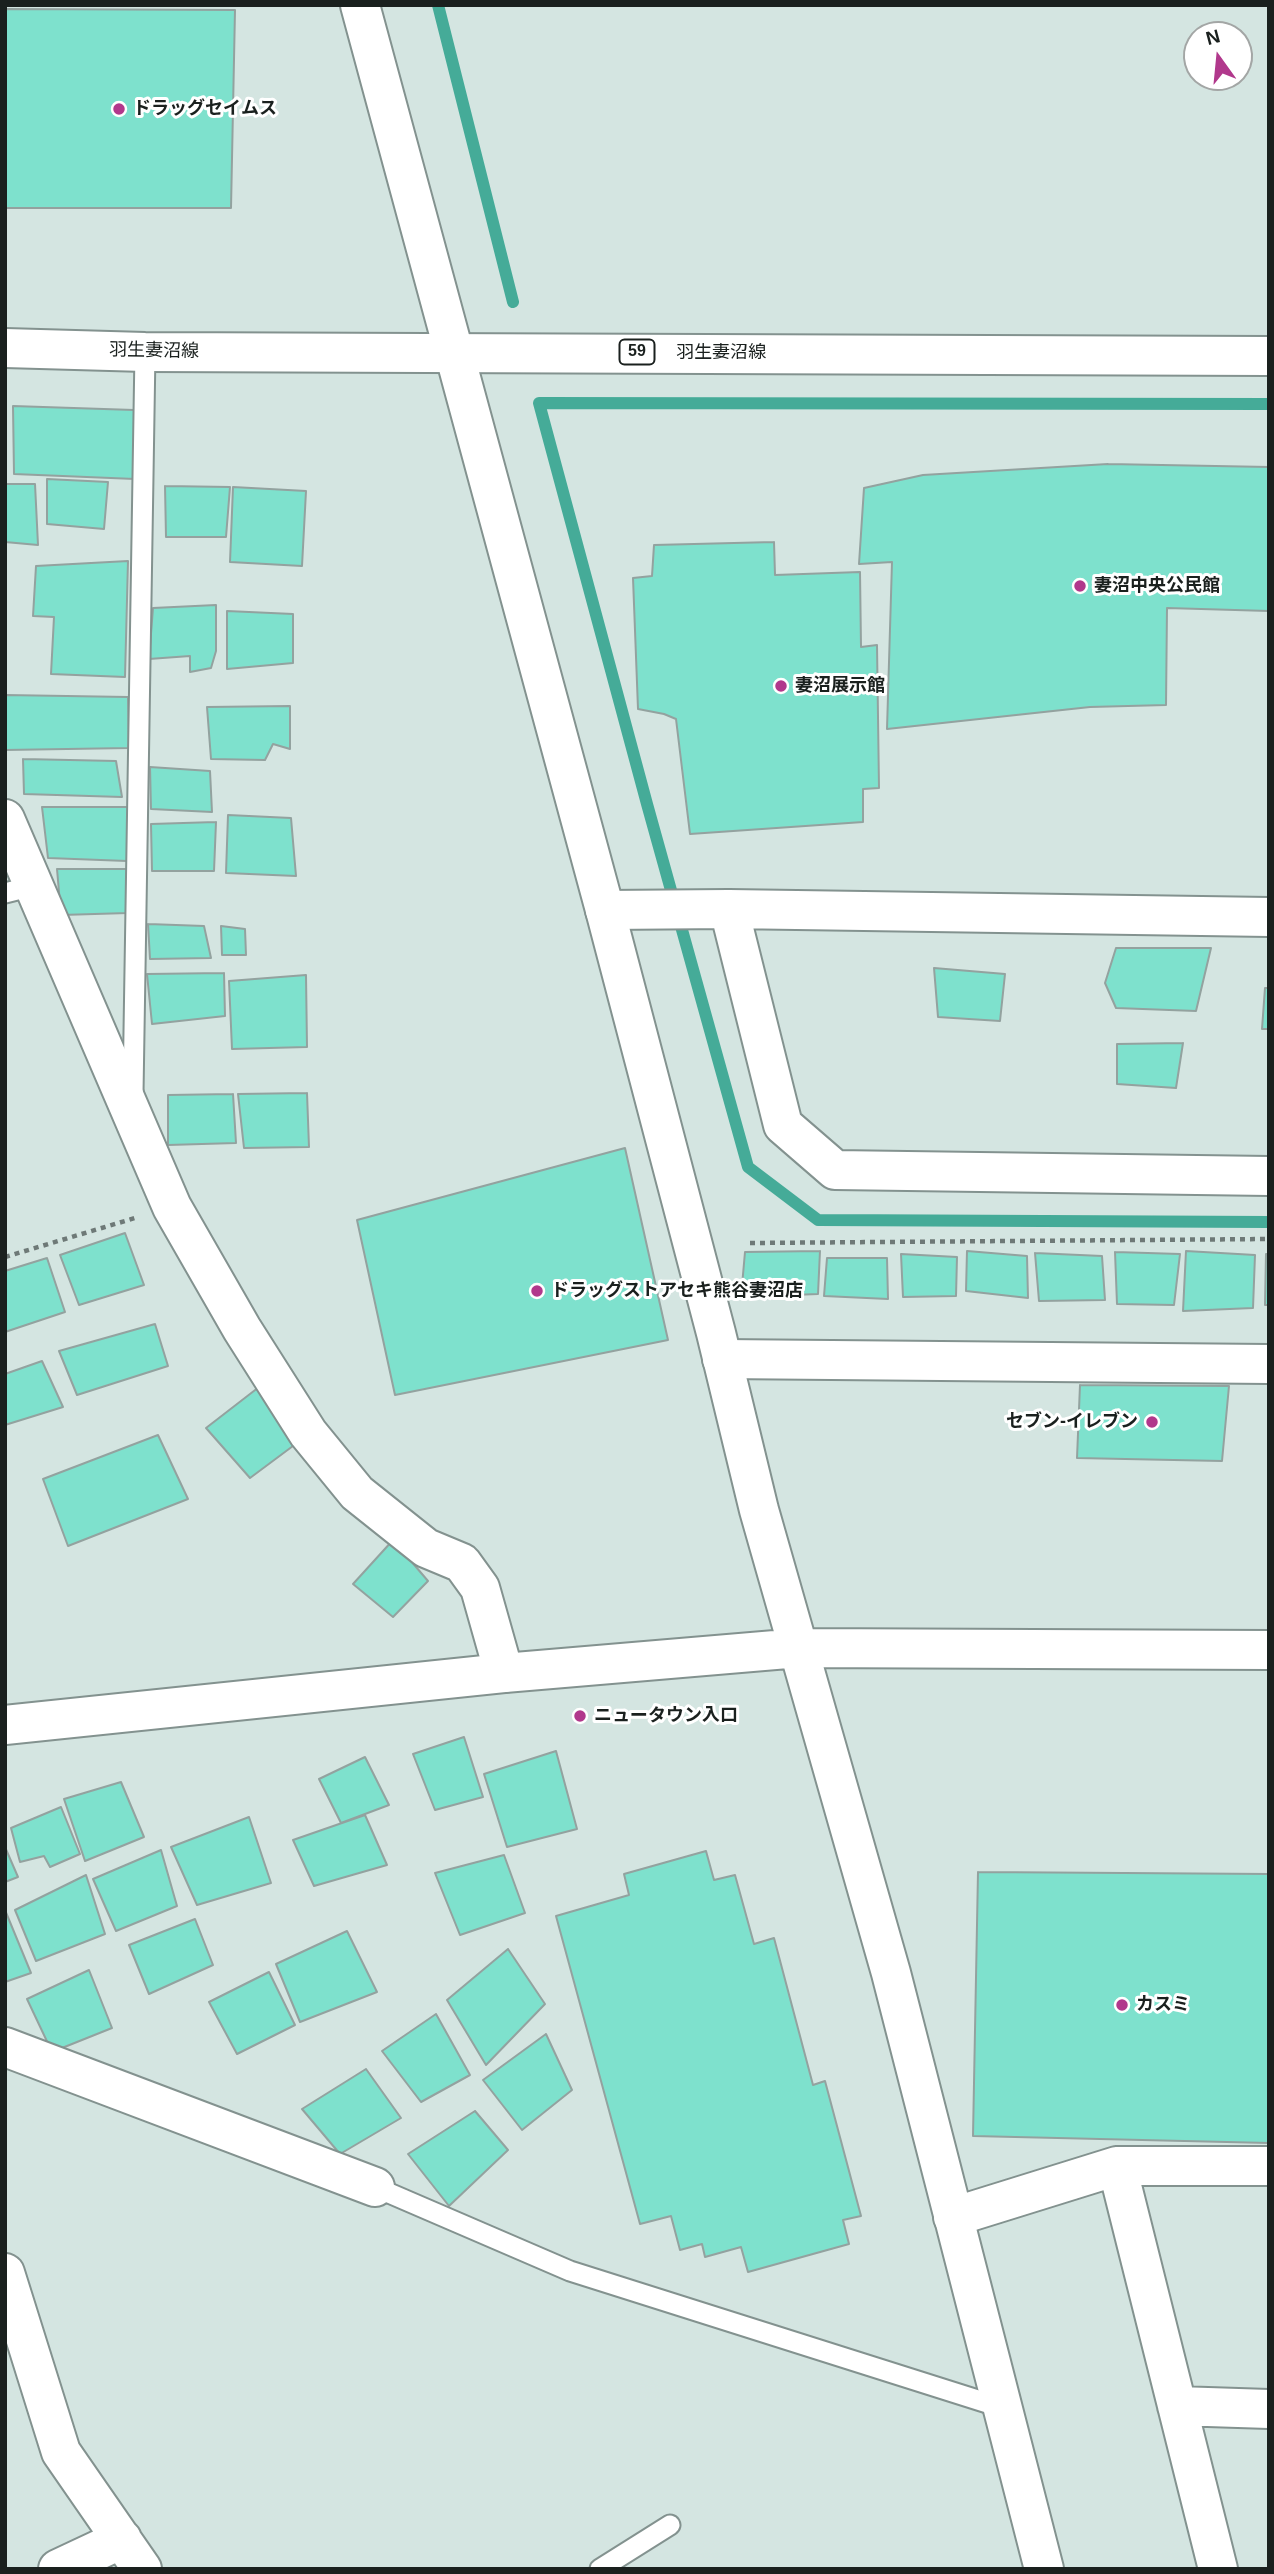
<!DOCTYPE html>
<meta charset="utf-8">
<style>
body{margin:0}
#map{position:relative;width:1274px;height:2574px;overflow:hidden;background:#d4e5e1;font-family:Arial,sans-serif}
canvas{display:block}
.frame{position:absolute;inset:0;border:7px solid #1a201e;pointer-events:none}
.north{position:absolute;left:1183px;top:21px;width:70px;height:70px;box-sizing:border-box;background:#fff;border:2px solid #a3a6a5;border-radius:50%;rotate:345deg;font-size:19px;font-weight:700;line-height:28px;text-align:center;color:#1a201e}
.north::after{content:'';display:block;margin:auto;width:24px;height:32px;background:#b1388c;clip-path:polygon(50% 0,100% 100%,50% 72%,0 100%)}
</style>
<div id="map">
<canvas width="1274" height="2574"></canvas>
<div class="frame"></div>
<div class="north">N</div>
</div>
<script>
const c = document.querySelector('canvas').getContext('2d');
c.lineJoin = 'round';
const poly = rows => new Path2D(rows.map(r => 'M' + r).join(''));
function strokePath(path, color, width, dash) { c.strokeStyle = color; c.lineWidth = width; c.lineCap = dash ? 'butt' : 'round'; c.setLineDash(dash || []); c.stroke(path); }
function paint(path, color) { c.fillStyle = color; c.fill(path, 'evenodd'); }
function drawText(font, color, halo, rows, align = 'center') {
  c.font = font + ' Arial,"Noto Sans JP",sans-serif'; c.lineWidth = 6; c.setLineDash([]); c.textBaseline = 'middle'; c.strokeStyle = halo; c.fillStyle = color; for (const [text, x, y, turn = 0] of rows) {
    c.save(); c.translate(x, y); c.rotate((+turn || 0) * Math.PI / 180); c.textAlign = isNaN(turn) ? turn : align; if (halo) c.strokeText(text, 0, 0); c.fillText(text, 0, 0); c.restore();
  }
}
const stream = poly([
 [438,5,513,302],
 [1269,404,539,403,647,804,748,1167,818,1220,1269,1222]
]);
const building = poly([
 [5,9,235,10,231,208,5,208,5,9],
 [13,406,134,410,135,479,14,474,13,406],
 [1108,464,1269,467,1269,611,1167,608,1166,705,1090,707,887,729,892,562,859,564,864,488,923,475,1108,464],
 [47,479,108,482,104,529,47,524,47,479],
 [5,484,35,484,38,545,5,542,5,484],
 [165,486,230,487,226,537,166,537,165,486],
 [233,487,306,491,302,566,230,562,233,487],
 [774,542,775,575,860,572,861,647,877,645,879,788,863,789,863,822,690,834,676,719,664,714,638,709,633,578,652,576,654,545,774,542],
 [128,561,125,677,51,674,54,617,33,616,36,566,128,561],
 [216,605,216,651,211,668,190,672,190,656,149,659,153,608,216,605],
 [227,611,293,614,293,663,227,669,227,611],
 [5,695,128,697,129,748,5,750,5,695],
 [290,706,290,749,273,744,265,760,211,759,207,707,290,706],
 [23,759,116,761,122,797,24,794,23,759],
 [150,767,210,771,212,812,151,809,150,767],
 [42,807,128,807,127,861,48,858,42,807],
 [228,815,291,818,296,876,226,873,228,815],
 [216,822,214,871,152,871,151,824,216,822],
 [57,869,127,869,128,913,61,915,57,869],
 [148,924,204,926,211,958,150,959,148,924],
 [221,926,245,929,246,955,222,955,221,926],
 [1116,948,1211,948,1196,1011,1116,1008,1105,983,1116,948],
 [934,968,1005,974,1000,1021,938,1017,934,968],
 [224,973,225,1016,152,1024,147,974,224,973],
 [306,975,307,1047,232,1049,229,981,306,975],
 [1265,988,1269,988,1269,1029,1262,1029,1265,988],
 [1183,1043,1176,1088,1117,1084,1117,1044,1183,1043],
 [307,1093,309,1147,244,1148,238,1094,307,1093],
 [233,1094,236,1143,168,1145,168,1095,233,1094],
 [625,1148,668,1340,395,1395,357,1220,625,1148],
 [125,1233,144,1285,79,1305,60,1255,125,1233],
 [820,1251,818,1294,741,1297,745,1252,820,1251],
 [967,1251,1027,1256,1028,1298,966,1291,967,1251],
 [1186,1251,1255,1255,1253,1308,1183,1311,1186,1251],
 [1115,1252,1180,1254,1174,1305,1117,1304,1115,1252],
 [1035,1253,1102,1256,1105,1300,1039,1301,1035,1253],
 [901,1254,957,1257,956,1296,903,1297,901,1254],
 [1266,1254,1269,1254,1269,1305,1265,1305,1266,1254],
 [47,1258,65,1312,5,1332,5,1271,47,1258],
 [827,1258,887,1258,888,1299,824,1296,827,1258],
 [155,1324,168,1366,77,1395,59,1351,155,1324],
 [42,1361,63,1407,5,1425,5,1374,42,1361],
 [1080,1385,1229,1386,1222,1461,1077,1458,1080,1385],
 [259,1387,301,1440,250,1478,206,1428,259,1387],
 [158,1435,188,1499,68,1546,43,1479,158,1435],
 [393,1540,428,1581,393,1617,353,1584,393,1540],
 [464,1737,483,1797,435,1810,413,1754,464,1737],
 [556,1751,577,1829,507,1847,484,1774,556,1751],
 [365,1757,389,1805,341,1823,319,1779,365,1757],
 [121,1782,144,1837,85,1861,64,1799,121,1782],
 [61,1807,80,1854,50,1867,44,1856,20,1862,11,1828,61,1807],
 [365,1815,387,1865,314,1886,293,1840,365,1815],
 [249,1817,271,1883,197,1905,171,1847,249,1817],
 [5,1847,18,1877,5,1882,5,1847],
 [161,1850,177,1906,116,1931,93,1879,161,1850],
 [706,1851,714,1880,735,1875,754,1944,774,1938,813,2085,825,2081,861,2216,843,2220,849,2244,748,2272,741,2247,705,2257,702,2244,680,2250,671,2216,640,2224,556,1916,629,1895,624,1874,706,1851],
 [504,1855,525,1913,460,1935,435,1873,504,1855],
 [978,1872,1269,1874,1269,2143,973,2136,978,1872],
 [86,1875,105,1934,36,1961,15,1910,86,1875],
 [5,1910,31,1973,5,1982,5,1910],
 [195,1919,213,1965,149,1994,129,1945,195,1919],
 [347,1931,377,1992,300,2022,276,1964,347,1931],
 [508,1949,545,2004,486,2065,447,2000,508,1949],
 [89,1970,112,2028,52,2052,27,1999,89,1970],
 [269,1972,295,2025,237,2054,209,2002,269,1972],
 [436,2014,470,2075,421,2102,382,2051,436,2014],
 [546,2034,572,2090,522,2130,483,2080,546,2034],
 [366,2069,401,2118,340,2154,302,2109,366,2069],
 [475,2111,508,2150,449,2206,408,2154,475,2111]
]);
const path = poly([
 [750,1243,1269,1239],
 [5,1257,135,1218]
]);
const lane = poly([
 [5,893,33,886],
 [133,1093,145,352],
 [375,2187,570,2271,1003,2408],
 [600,2569,670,2525]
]);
const street = poly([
 [5,819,172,1207,242,1329,308,1433,357,1493,426,1548,462,1563,480,1588,504,1673],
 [729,909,783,1125,835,1170,1269,1176],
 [605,910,729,909,1269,917],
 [722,1359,1269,1364],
 [5,2047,375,2187],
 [1117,2166,1218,2569],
 [953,2217,1117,2166,1269,2166],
 [5,2273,61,2452,142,2569],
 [1177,2406,1269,2409],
 [58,2569,122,2539]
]);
const secondary = poly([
 [360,5,605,910,716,1333,759,1510,891,1973,1044,2569],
 [5,1725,504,1673,799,1648,1269,1650]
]);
const primary = poly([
 [5,348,145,352,1269,356]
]);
const markers = [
 [119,109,7,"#b1388c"],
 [1080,586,7,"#b1388c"],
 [781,686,7,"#b1388c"],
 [537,1291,7,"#b1388c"],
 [1152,1422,7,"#b1388c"],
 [580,1716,7,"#b1388c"],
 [1122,2005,7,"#b1388c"]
];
const shields = [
 [637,352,35]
];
const shieldNames = [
 ["59",637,352]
];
const poiNames = [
 ["ドラッグセイムス",133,109],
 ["妻沼中央公民館",1094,586],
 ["妻沼展示館",795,686],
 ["ドラッグストアセキ熊谷妻沼店",551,1291],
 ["セブン-イレブン",1138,1422,"right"],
 ["ニュータウン入口",594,1716],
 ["カスミ",1136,2005]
];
const streetNames = [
 ["羽生妻沼線",154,351,1],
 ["羽生妻沼線",721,353]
];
strokePath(stream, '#45ab98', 12);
paint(building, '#7ee1cd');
strokePath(building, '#93a29f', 2);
strokePath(lane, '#83928f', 23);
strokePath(street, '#83928f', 42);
strokePath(secondary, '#83928f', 42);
strokePath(primary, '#83928f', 42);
strokePath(path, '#6e7977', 4.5, [5, 5]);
strokePath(lane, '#fff', 19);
strokePath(street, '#fff', 38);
strokePath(secondary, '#fff', 38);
strokePath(primary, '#fff', 38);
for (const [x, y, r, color] of markers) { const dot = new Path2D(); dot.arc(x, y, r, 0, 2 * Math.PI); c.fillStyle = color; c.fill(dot); strokePath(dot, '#fff', 2.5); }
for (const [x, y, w] of shields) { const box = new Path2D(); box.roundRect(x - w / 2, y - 12.5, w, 25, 5); c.fillStyle = '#fff'; c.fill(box); strokePath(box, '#1a201e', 2); }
drawText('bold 16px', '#1a201e', null, shieldNames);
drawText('bold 18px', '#1a201e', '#fff', poiNames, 'left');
drawText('18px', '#1a201e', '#fff', streetNames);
</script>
